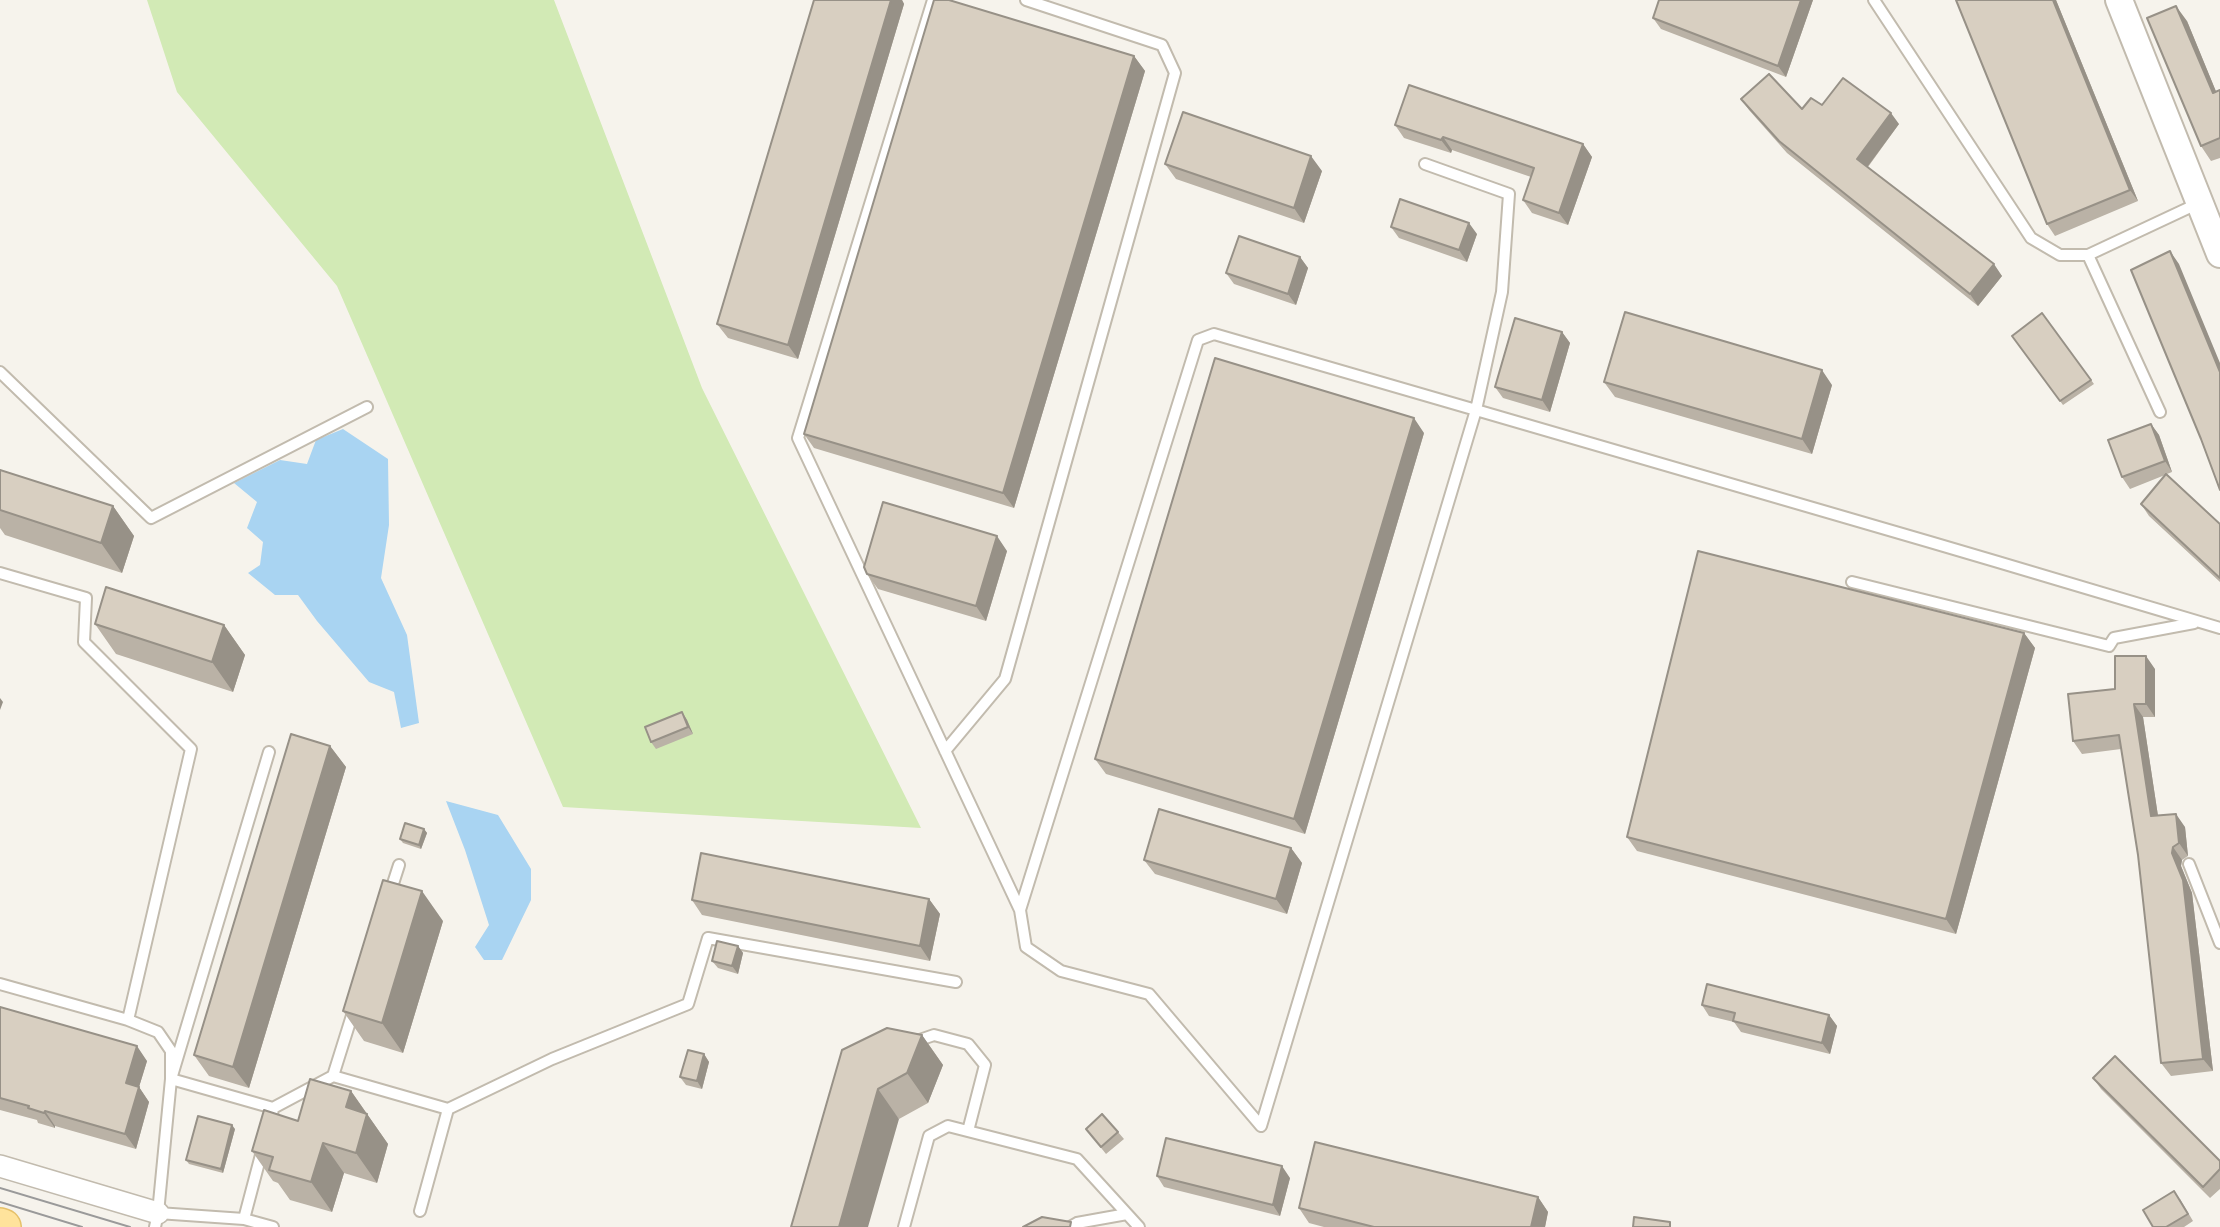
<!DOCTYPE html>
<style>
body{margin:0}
canvas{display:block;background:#f6f3ec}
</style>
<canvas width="2220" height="1227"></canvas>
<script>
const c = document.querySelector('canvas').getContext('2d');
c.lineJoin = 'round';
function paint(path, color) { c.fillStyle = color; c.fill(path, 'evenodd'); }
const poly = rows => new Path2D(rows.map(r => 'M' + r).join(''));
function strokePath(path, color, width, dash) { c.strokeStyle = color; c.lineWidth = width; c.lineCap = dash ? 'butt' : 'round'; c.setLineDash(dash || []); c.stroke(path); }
const green = poly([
 [147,0,554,0,702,388,921,828,563,807,337,286,177,92]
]);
const water = poly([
 [343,429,388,459,389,525,381,578,407,635,419,723,401,728,394,692,369,682,317,621,298,595,275,595,248,573,260,565,263,542,247,528,257,502,234,483,280,460,307,464,316,440],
 [446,801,498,815,531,869,531,900,502,960,484,960,475,947,489,925,465,850]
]);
const service = poly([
 [933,0,798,438,1020,910],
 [1874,0,2031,238,2060,255,2088,255,2199,203],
 [1425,164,1509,194,1502,292,1476,410,1261,1126,1149,994,1061,971,1026,947,1020,910,1198,340,1214,334,1476,410,1930,542,1998,562,2220,628],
 [2088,255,2160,412],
 [0,372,151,518,367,407],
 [0,573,86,598,84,642,191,749,128,1020,158,1032,171,1051,171,1079,158,1213,155,1227],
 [1852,582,2109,646,2114,638,2194,623],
 [945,751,1005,679,1175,73,1162,45,1026,0],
 [269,752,171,1079,273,1108],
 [2189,864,2220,943],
 [389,896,399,865],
 [0,984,128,1020],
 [911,1043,934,1035,968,1044,985,1065,968,1131],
 [333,1076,354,1009],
 [448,1109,552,1059,688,1004,708,938,956,982],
 [272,1115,273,1108,333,1076,448,1109,420,1211],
 [158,1213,244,1219,273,1227],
 [244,1219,262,1151],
 [904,1227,929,1136,948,1126,1077,1159,1139,1227],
 [1070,1227,1077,1223,1127,1214]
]);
const minor = poly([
 [0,1166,158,1213]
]);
const tertiary = poly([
 [2119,0,2220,254]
]);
const primary = poly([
 [0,1226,3,1227]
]);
const tram = poly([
 [0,1188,130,1227],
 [0,1202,82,1227]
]);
const wall = poly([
 [814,0,902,0,904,4,798,359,728,338,717,324],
 [1813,0,1786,77,1661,29,1653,18],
 [1956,0,2056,0,2138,201,2055,236,2047,224],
 [2187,21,2216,92,2220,90,2220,158,2211,161,2201,146],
 [1134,56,1145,71,1014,508,814,448,804,434],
 [1741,99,1802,109,1822,105,1899,124,1868,167,2002,276,1978,306,1787,153,1749,110],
 [1395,125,1583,144,1592,157,1568,225,1532,213,1523,200,1531,177,1452,150,1451,153,1404,138],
 [1165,164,1322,171,1304,223,1176,179],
 [1391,227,1477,234,1467,262,1399,238],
 [1300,257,1308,268,1296,305,1234,284,1226,273],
 [2042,313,2094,384,2063,405,2012,336],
 [1562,332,1570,343,1550,412,1503,398,1495,387],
 [1604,382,1832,385,1812,454,1615,397],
 [2151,424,2159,435,2172,472,2167,474,2220,524,2220,582,2149,516,2141,504,2165,475,2130,489,2122,477],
 [1424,433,1305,834,1106,774,1095,759],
 [0,470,113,506,134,536,122,573,5,535,0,528],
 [1007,551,986,621,878,589,867,574],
 [95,624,224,625,245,655,233,692,116,654],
 [2024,633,2035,648,1956,934,1637,851,1627,837],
 [2155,669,2155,717,2143,717,2158,816,2185,827,2188,856,2182,860,2181,866,2192,893,2213,1071,2171,1076,2161,1063,2138,855,2121,749,2082,754,2073,741,2115,689],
 [682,712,687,720,693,734,656,749,651,742],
 [330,746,346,767,249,1088,209,1076,194,1055],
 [424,829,427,833,421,849,403,843,400,839],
 [1291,848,1302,863,1287,914,1155,874,1144,860],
 [929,899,940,914,930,961,702,915,692,900],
 [443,921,403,1053,364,1041,343,1011],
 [738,946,743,953,738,974,718,968,712,961],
 [1702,1005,1829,1015,1837,1026,1830,1054,1741,1032,1734,1022,1709,1016],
 [0,1007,147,1061,139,1087,149,1102,136,1149,55,1126,55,1128,38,1123,37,1120,0,1110],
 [922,1035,943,1065,928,1103,899,1119,842,1050],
 [704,1054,709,1062,702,1089,686,1085,680,1077],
 [2093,1078,2220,1161,2220,1189,2210,1198,2101,1089],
 [351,1091,388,1144,377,1183,344,1173,332,1212,290,1200,278,1183,273,1181,252,1151,298,1121],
 [235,1129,223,1173,189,1164,186,1160],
 [1086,1129,1118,1132,1124,1139,1106,1154],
 [1157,1176,1290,1178,1280,1216,1164,1187],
 [1538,1197,1548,1212,1545,1227,1324,1227,1309,1223,1299,1208],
 [2180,1199,2193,1221,2184,1227,2153,1227]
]);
const shadedWall = poly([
 [891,0,902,0,904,4,798,359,788,345],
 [1801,0,1813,0,1786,77,1778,66],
 [2053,0,2056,0,2138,201,2130,190],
 [2176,6,2187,21,2220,101,2213,93],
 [1134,56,1145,71,1014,508,1003,493],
 [1891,113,1899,124,1865,170,1857,159],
 [1443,137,1452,150,1451,153,1441,140],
 [1583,144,1592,157,1568,225,1559,213],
 [1311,156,1322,171,1304,223,1294,208],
 [1469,223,1477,234,1467,262,1459,250],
 [2170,251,2179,264,2220,363,2220,372],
 [1300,257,1308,268,1296,305,1288,294],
 [1994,264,2002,276,1978,306,1970,294],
 [1562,332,1570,343,1550,412,1542,400],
 [1822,370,1832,385,1812,454,1802,439],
 [1414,418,1424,433,1305,834,1294,819],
 [2151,424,2159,435,2172,472,2165,461],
 [113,506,134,536,122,573,101,543],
 [997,536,1007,551,986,621,976,606],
 [224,625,245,655,233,692,212,662],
 [2024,633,2035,648,1956,934,1946,919],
 [2146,656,2155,669,2155,717,2146,704],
 [0,698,3,702,0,710],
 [2134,704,2143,717,2160,829,2151,816],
 [682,712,687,720,693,734,688,727],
 [330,746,346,767,249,1088,233,1067],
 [2176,814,2185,827,2188,856,2179,843],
 [424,829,427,833,421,849,419,845],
 [2173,847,2182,860,2181,866,2192,893,2213,1071,2203,1059,2172,853],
 [1291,848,1302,863,1287,914,1276,899],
 [422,891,443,921,403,1053,382,1023],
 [929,899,940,914,930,961,920,946],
 [738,946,743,953,738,974,732,966],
 [1829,1015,1837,1026,1830,1054,1822,1043],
 [922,1035,943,1065,928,1103,907,1073],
 [137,1046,147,1061,139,1087,149,1102,136,1149,125,1134,126,1083],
 [704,1054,709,1062,702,1089,697,1081],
 [878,1089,899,1119,868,1227,839,1227],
 [351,1091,388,1144,377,1183,356,1153,346,1107],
 [45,1111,55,1126,55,1128,44,1113],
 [232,1125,235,1129,223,1173,221,1169],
 [323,1143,344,1173,332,1212,311,1182],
 [1282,1166,1290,1178,1280,1216,1273,1205],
 [1538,1197,1548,1212,1545,1227,1531,1227]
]);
const building = poly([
 [814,0,891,0,788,345,717,324,814,0],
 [934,0,949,0,1134,56,1003,493,804,434,934,0],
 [1659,0,1801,0,1778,66,1653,18,1659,0],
 [1956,0,2053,0,2130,190,2047,224,1956,0],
 [2176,6,2213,93,2220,90,2220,138,2201,146,2147,18,2176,6],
 [1769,74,1802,109,1811,98,1822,105,1843,78,1891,113,1857,159,1994,264,1970,294,1779,141,1741,99,1769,74],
 [1409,85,1583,144,1559,213,1523,200,1534,168,1443,137,1441,140,1395,125,1409,85],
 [1183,112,1311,156,1294,208,1165,164,1183,112],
 [1400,199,1469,223,1459,250,1391,227,1400,199],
 [1239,236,1300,257,1288,294,1226,273,1239,236],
 [2170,251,2220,372,2220,490,2201,439,2131,270,2170,251],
 [1625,312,1822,370,1802,439,1604,382,1625,312],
 [2042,313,2091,380,2060,401,2012,336,2042,313],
 [1515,318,1562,332,1542,400,1495,387,1515,318],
 [1215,358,1414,418,1294,819,1095,759,1215,358],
 [2151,424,2165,461,2122,477,2108,440,2151,424],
 [0,470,113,506,101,543,0,510,0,470],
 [2166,474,2220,524,2220,578,2141,504,2166,474],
 [883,502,997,536,976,606,867,574,864,567,883,502],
 [1698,551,2024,633,1946,919,1627,837,1698,551],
 [106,587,224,625,212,662,95,624,106,587],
 [2115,656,2146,656,2146,704,2134,704,2151,816,2176,814,2179,843,2173,847,2172,853,2183,880,2203,1059,2161,1063,2138,855,2119,735,2073,741,2068,694,2115,689,2115,656],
 [682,712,688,727,651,742,645,727,682,712],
 [291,734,330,746,233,1067,194,1055,291,734],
 [1159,809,1291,848,1276,899,1144,860,1159,809],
 [405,823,424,829,419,845,400,839,405,823],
 [701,853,929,899,920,946,692,900,701,853],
 [383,880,422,891,382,1023,343,1011,383,880],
 [717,941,738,946,732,966,712,961,717,941],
 [1707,984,1829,1015,1822,1043,1733,1021,1735,1013,1702,1005,1707,984],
 [0,1007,137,1046,126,1083,139,1087,125,1134,45,1111,44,1113,28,1108,29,1106,0,1098,0,1007],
 [887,1028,922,1035,907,1073,878,1089,839,1227,791,1227,842,1050,887,1028],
 [688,1050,704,1054,697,1081,680,1077,688,1050],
 [2115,1056,2220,1161,2220,1169,2203,1187,2093,1078,2115,1056],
 [310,1079,351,1091,346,1107,367,1114,356,1153,323,1143,311,1182,269,1170,273,1157,252,1151,264,1110,298,1121,310,1079],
 [1102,1114,1118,1132,1101,1147,1086,1129,1102,1114],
 [198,1116,232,1125,221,1169,186,1160,198,1116],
 [1166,1138,1282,1166,1273,1205,1157,1176,1166,1138],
 [1315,1142,1538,1197,1531,1227,1374,1227,1299,1208,1315,1142],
 [2174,1191,2188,1214,2166,1227,2153,1227,2143,1210,2174,1191],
 [1042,1217,1071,1222,1070,1227,1023,1227,1042,1217],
 [1634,1217,1670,1222,1670,1227,1633,1227,1634,1217]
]);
paint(green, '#d2eab5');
paint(water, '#a9d4f2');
strokePath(service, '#c2bbae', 14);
strokePath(minor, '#c2bbae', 24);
strokePath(tertiary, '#c2bbae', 30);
strokePath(primary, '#e6c16a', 38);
strokePath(service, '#fff', 10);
strokePath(minor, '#fff', 21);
strokePath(tertiary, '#fff', 26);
strokePath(primary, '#ffe39c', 35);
strokePath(tram, '#9a9a9a', 2);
paint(wall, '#bab2a6');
paint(shadedWall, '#979187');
paint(building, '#d8cfc1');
strokePath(building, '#979187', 2);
</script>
